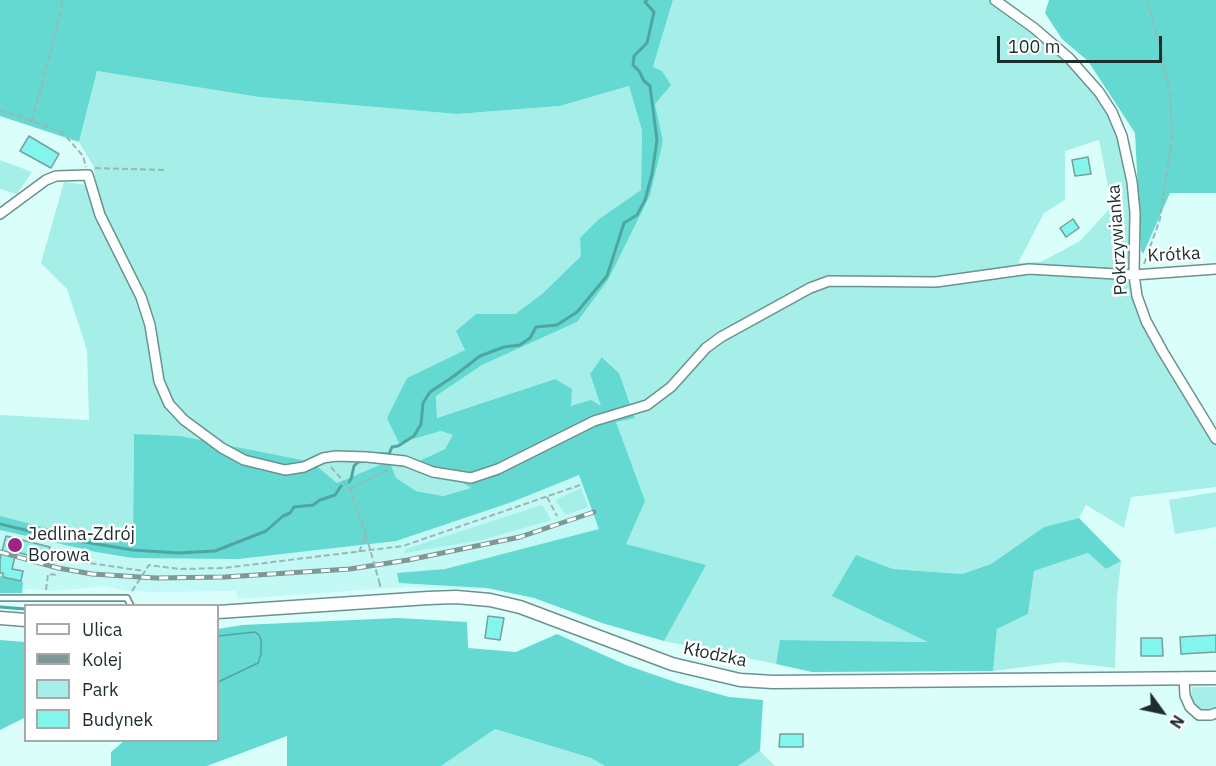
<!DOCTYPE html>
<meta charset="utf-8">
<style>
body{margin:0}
#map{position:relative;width:1216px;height:766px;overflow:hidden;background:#dafefa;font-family:"IBM Plex Sans",sans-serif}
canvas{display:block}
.legend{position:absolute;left:24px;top:604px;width:195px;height:138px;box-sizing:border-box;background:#fff;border:2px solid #a5abab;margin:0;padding:8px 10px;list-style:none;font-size:18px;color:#1d2e2c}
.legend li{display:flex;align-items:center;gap:12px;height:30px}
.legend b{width:30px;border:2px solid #a5abab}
.north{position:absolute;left:1132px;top:682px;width:60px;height:60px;-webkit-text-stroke:4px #fff;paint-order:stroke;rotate:123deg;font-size:16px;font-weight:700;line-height:24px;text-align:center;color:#1d2e2c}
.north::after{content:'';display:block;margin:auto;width:21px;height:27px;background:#1d2e2c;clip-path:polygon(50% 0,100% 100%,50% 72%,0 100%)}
.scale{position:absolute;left:997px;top:36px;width:165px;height:27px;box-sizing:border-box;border:3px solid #1d2e2c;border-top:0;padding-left:8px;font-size:18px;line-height:21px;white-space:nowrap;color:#1d2e2c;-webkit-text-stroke:4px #fff;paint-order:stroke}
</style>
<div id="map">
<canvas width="1216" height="766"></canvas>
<ul class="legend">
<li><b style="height:8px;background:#fff"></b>Ulica</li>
<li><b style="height:8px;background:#7e9895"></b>Kolej</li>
<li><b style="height:16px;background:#a5efe8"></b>Park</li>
<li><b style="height:16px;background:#82f6ed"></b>Budynek</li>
</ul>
<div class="north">N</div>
<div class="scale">100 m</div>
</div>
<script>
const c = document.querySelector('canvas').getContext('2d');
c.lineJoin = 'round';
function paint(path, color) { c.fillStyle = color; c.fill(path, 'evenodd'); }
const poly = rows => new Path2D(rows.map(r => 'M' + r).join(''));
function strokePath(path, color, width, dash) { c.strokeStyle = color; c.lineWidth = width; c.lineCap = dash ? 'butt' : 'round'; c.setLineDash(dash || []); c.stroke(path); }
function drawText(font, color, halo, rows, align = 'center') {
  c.font = font + ' "IBM Plex Sans",sans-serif'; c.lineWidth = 5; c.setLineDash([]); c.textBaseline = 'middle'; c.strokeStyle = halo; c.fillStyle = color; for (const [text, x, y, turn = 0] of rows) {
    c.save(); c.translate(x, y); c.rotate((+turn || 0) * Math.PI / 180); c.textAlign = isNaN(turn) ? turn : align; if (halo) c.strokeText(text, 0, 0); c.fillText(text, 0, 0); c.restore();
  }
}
const built = poly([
 [621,428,647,488,645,508,520,590,404,587,238,599,236,591,154,592,128,591,104,586,55,591,0,587,0,502,447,499]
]);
const green = poly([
 [673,0,991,0,1032,30,1067,60,1107,109,1120,137,1129,182,1135,297,1216,444,1216,487,1131,497,1124,528,1086,505,1079,518,1044,527,991,564,962,574,893,569,856,555,929,642,781,640,776,664,664,641,705,565,625,544,616,422,635,417,619,373,603,357,590,374,602,407,571,406,555,379,437,418,436,396,482,365,577,322,608,280,663,142,655,104,653,68],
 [1099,140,1112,206,1080,241,1041,262,1018,263,1044,213,1065,200,1065,151],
 [97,71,259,97,457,114,560,106,629,86,642,131,641,190,599,219,581,256,542,294,515,314,476,314,457,331,465,350,407,378,399,443,441,431,454,435,445,449,415,463,455,478,471,488,443,496,416,491,395,478,389,461,337,483,312,462,134,434,133,540,102,542,0,516,0,415,89,420,87,350,67,289,41,263,64,182,96,186,94,167,79,142],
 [0,160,32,172,17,194,0,189],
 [581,488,588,507,566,515,555,500],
 [1216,492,1216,527,1175,534,1169,500],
 [542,505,551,520,482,540,404,553,406,549,443,537],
 [1088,553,1106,569,1121,561,1117,598,1115,668,1063,662,993,671,997,629,1028,614,1034,571],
 [1193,687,1216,687,1216,710,1203,712,1196,708,1190,697],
 [495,729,591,758,605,766,441,766],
 [760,751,775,766,738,766]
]);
const forest = poly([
 [0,0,673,0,653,67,662,71,671,85,655,104,663,141,650,195,608,280,577,322,482,365,436,396,437,418,555,379,572,389,571,406,591,400,601,406,590,374,602,357,619,373,635,418,616,422,645,501,626,544,706,565,664,641,602,623,534,598,487,588,399,583,397,573,445,569,599,529,579,475,512,502,396,541,238,559,133,558,96,552,0,530,0,516,102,542,133,540,134,434,180,436,312,462,337,483,389,461,396,478,416,491,443,496,471,488,455,478,415,463,445,449,453,435,441,431,399,443,387,418,407,378,465,350,456,331,476,314,515,314,542,294,581,256,580,238,599,219,641,190,642,131,629,86,560,106,457,114,259,97,97,71,79,142,0,116],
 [1049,0,1216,0,1216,193,1170,193,1143,254,1141,250,1135,133,1088,61,1062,39,1045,13],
 [1079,518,1121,561,1106,569,1088,553,1034,571,1028,614,997,629,993,671,812,672,776,664,780,640,928,642,832,596,856,555,893,569,962,574,991,564,1044,527],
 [0,576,23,582,22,593,0,593],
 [398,618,467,622,468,648,516,652,557,634,626,665,678,683,729,697,763,700,760,751,738,766,605,766,591,758,495,729,441,766,287,766,287,736,207,766,111,766,111,752,124,741,218,740,218,682,258,663,261,654,261,640,259,635,255,632,218,636,218,629,242,625],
 [0,640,25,642,26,717,0,730]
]);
const water = poly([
 [255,632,259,635,261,640,261,654,258,663,218,682,218,636,255,632]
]);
const stream = poly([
 [378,454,389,454,392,447,398,446,414,436,421,424,423,403,430,392,454,376,480,356,504,347,520,345,530,338,536,327,557,325,577,312,607,276,624,223,637,215,645,200,652,174,657,140,650,86,644,81,639,71,633,65,634,56,647,43,654,12,645,2,647,0],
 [349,482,351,479,354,466,358,462,365,461],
 [0,524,54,537,133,550,178,553,215,551,266,531,283,516,290,513,294,507,313,505,320,500,335,495,341,486],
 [0,607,26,609]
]);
const building = poly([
 [29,136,59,154,51,168,20,151,29,136],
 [1088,157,1091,174,1075,176,1072,160,1088,157],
 [1073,219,1079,228,1066,237,1060,228,1073,219],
 [6,536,50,547,46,560,16,552,12,569,23,571,21,581,3,577,3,573,0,573,0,559,6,536],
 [488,616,504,618,500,640,485,638,488,616],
 [1216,635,1216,652,1181,654,1180,637,1216,635],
 [1141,638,1162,638,1163,656,1141,656,1141,638],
 [780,734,803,734,803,747,779,747,780,734]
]);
const path = poly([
 [0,111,17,115,63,133,83,156,86,167],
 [32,121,55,35,63,0],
 [95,168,166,170],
 [1144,264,1160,219,1172,138,1170,94,1160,45,1147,0],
 [331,467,350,489,366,535,359,552],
 [350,489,388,470],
 [547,497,557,516],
 [55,558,144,571],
 [379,581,381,589],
 [46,590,48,574,58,575],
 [132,591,149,565,179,569,224,568,403,546,583,484]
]);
const lane = poly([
 [0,598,127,598,131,606]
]);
const street = poly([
 [995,0,1034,28,1069,58,1099,92,1112,112,1122,136,1132,182,1135,213,1134,275,1137,296,1146,321,1163,352,1216,439],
 [0,214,46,180,56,176,88,175,100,215,141,297,150,325,159,381,169,404,184,420,222,448,244,460,285,470,304,467,323,458,336,456,367,457,405,461,433,472,471,478,498,469,594,421,647,405,671,387,706,348,721,337,810,288,829,281,936,282,1029,269,1134,275,1216,269],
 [1184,677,1185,696,1190,707,1199,715,1211,715,1216,713]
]);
const secondary = poly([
 [218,612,428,598,456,597,490,600,520,607,672,664,740,680,773,682,1216,678],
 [0,618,26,620]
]);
const rail = poly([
 [0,552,58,568,92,574,156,578,225,577,350,569,408,560,520,537,594,512]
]);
const pathBridge = poly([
 [366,535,379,581]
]);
const markers = [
 [15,545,8,"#9b2681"]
];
const streetNames = [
 ["Pokrzywianka",1118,240,-94],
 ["Krótka",1174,255,-3],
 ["Kłodzka",715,655,12]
];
const poiNames = [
 ["Jedlina-Zdrój",28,535],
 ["Borowa",28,556]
];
paint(built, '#c2f9f4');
paint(green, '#a5efe8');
paint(forest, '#63d9d1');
paint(water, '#65dad2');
strokePath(water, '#4fa6a0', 1.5);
strokePath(stream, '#4fa6a0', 3);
paint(building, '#82f6ed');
strokePath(building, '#76a09c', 1.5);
strokePath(lane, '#69938f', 8);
strokePath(street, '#69938f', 12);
strokePath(secondary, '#69938f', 15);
strokePath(path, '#99b7b4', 2, [6, 3]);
strokePath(lane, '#fff', 4.5);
strokePath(street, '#fff', 9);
strokePath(secondary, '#fff', 12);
strokePath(rail, '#7e9895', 5);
strokePath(rail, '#fff', 3, [9]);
strokePath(pathBridge, '#99b7b4', 2, [6, 3]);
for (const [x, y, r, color] of markers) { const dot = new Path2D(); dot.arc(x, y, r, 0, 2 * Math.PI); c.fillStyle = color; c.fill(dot); strokePath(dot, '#fff', 2); }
drawText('18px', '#1d2e2c', '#fff', streetNames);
drawText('18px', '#1d2e2c', '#fff', poiNames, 'left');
</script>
